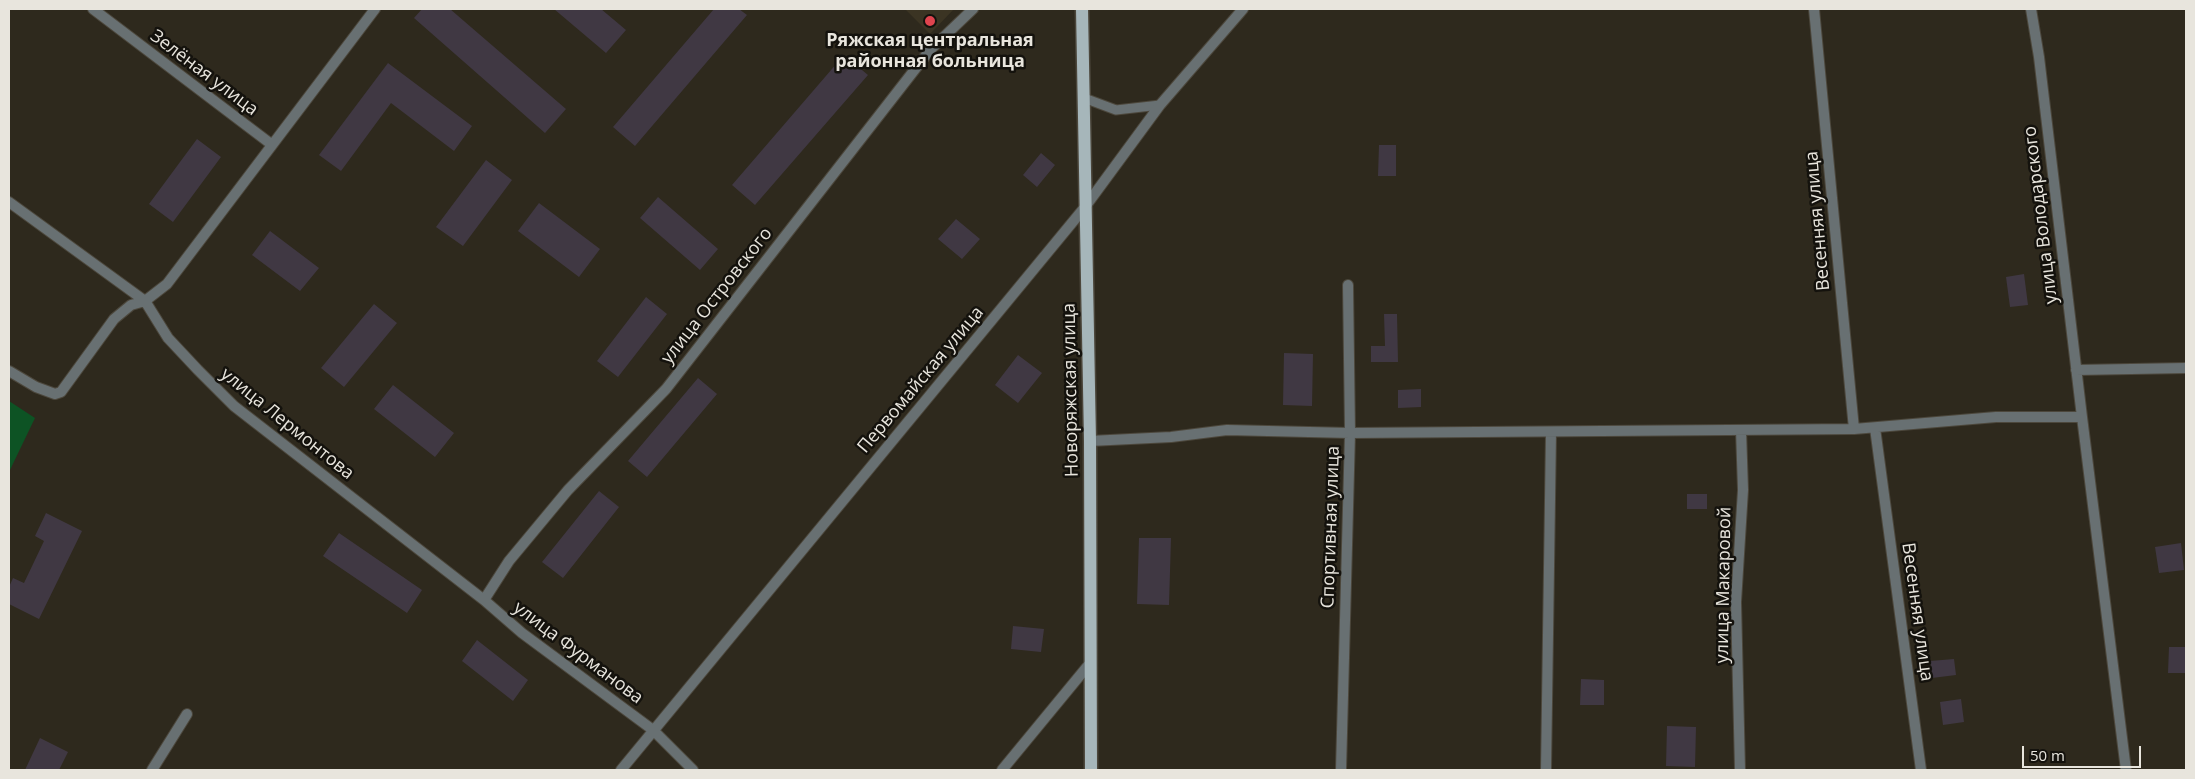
<!DOCTYPE html>
<meta charset="utf-8">
<style>
body{margin:0}
#map{position:relative;width:2195px;height:779px;overflow:hidden;background:#2e291d;font-family:"Open Sans",sans-serif}
canvas{display:block}
.frame{position:absolute;inset:0;border:10px solid #e8e5dd;pointer-events:none}
.scale{position:absolute;left:2022px;top:746px;width:119px;height:22px;box-sizing:border-box;border:2px solid #e8e5dd;border-top:0;padding-left:6px;font-size:15px;line-height:18px;white-space:nowrap;color:#e8e5dd;-webkit-text-stroke:4px #14120d;paint-order:stroke}
</style>
<div id="map">
<canvas width="2195" height="779"></canvas>
<div class="frame"></div>
<div class="scale">50 m</div>
</div>
<script>
const c = document.querySelector('canvas').getContext('2d');
c.lineJoin = 'round';
function paint(path, color) { c.fillStyle = color; c.fill(path, 'evenodd'); }
const poly = rows => new Path2D(rows.map(r => 'M' + r).join(''));
function strokePath(path, color, width, dash) { c.strokeStyle = color; c.lineWidth = width; c.lineCap = dash ? 'butt' : 'round'; c.setLineDash(dash || []); c.stroke(path); }
function drawText(font, color, halo, rows, align = 'center') {
  c.font = font + ' "Open Sans",sans-serif'; c.lineWidth = 5; c.setLineDash([]); c.textBaseline = 'middle'; c.strokeStyle = halo; c.fillStyle = color; for (const [text, x, y, turn = 0] of rows) {
    c.save(); c.translate(x, y); c.rotate((+turn || 0) * Math.PI / 180); c.textAlign = isNaN(turn) ? turn : align; if (halo) c.strokeText(text, 0, 0); c.fillText(text, 0, 0); c.restore();
  }
}
const medical = poly([
 [905,9,954,9,930,34]
]);
const green = poly([
 [9,401,35,418,9,472]
]);
const building = poly([
 [422,9,450,9,566,109,545,133,414,18],
 [554,9,601,9,626,30,606,53],
 [714,9,739,9,747,15,635,146,613,127],
 [844,55,868,75,755,205,732,185],
 [388,63,472,126,454,151,391,103,341,171,319,155],
 [197,139,221,157,173,222,149,204],
 [1379,145,1396,145,1396,176,1378,176],
 [1041,153,1055,165,1037,187,1023,175],
 [486,160,512,180,463,246,436,227],
 [658,197,718,249,700,270,640,218],
 [539,203,600,249,579,277,518,231],
 [956,219,980,239,962,259,938,239],
 [270,231,319,268,300,291,252,255],
 [2024,274,2028,305,2010,307,2006,277],
 [646,297,667,314,618,377,597,361],
 [374,304,397,323,344,387,321,368],
 [1384,314,1397,314,1398,362,1371,362,1371,346,1385,346],
 [1284,353,1313,354,1312,406,1283,405],
 [1018,355,1042,373,1018,403,995,385],
 [698,378,717,394,647,477,628,461],
 [393,385,454,433,435,457,374,409],
 [1421,389,1421,407,1398,408,1398,390],
 [599,491,619,507,563,578,542,562],
 [1687,494,1707,494,1707,509,1687,509],
 [46,513,82,531,39,619,9,604,9,587,13,578,24,583,44,541,35,536],
 [339,533,422,590,407,613,323,556],
 [1139,538,1171,538,1169,605,1137,604],
 [2181,543,2184,570,2159,573,2155,547],
 [1013,626,1044,629,1041,652,1011,649],
 [477,640,528,680,513,701,462,661],
 [2169,647,2186,647,2186,673,2168,673],
 [1954,659,1956,675,1932,678,1930,661],
 [1581,679,1604,680,1604,705,1580,705],
 [1961,699,1964,722,1943,725,1940,702],
 [1667,726,1696,727,1695,767,1666,766],
 [40,738,68,752,59,770,25,770]
]);
const lane = poly([
 [1084,98,1116,110,1160,105]
]);
const street = poly([
 [93,9,271,144],
 [375,9,167,284,145,301,168,338,198,370,234,406,484,600,522,633,653,730,693,770],
 [1814,9,1854,429],
 [2031,9,2039,57,2082,417],
 [9,202,145,301],
 [2076,370,2186,368],
 [9,371,36,387,55,394,61,392,114,319,131,305,145,301],
 [1875,428,1921,770],
 [1090,441,1171,437,1227,430,1350,433,1854,429,1996,417,2082,417,2126,770],
 [484,600,509,561,568,490,666,389,930,50,973,9],
 [152,770,187,714],
 [621,770,1085,207,1160,105,1243,9],
 [1002,770,1091,662],
 [1341,770,1350,433,1348,285],
 [1546,770,1551,432],
 [1740,770,1736,602,1743,490,1741,430]
]);
const primary = poly([
 [1082,9,1090,441,1091,770]
]);
const markers = [
 [930,21,6,"#e0444e"]
];
const poiNames = [
 ["Ряжская центральная",930,41],
 ["районная больница",930,62]
];
const streetNames = [
 ["Зелёная улица",204,73,37],
 ["улица Володарского",2041,215,-97],
 ["Весенняя улица",1818,221,-95],
 ["улица Островского",717,296,-52],
 ["Первомайская улица",921,380,-50],
 ["Новоряжская улица",1071,390,-91],
 ["улица Лермонтова",287,424,39],
 ["Спортивная улица",1331,527,-88],
 ["улица Макаровой",1724,585,-89],
 ["Весенняя улица",1917,612,82],
 ["улица Фурманова",578,653,37]
];
paint(medical, '#3b3423');
paint(green, '#0d5324');
paint(building, '#403843');
strokePath(lane, '#4c473c', 11);
strokePath(street, '#4c473c', 12);
strokePath(primary, '#4c473c', 15);
strokePath(lane, '#687072', 9);
strokePath(street, '#687072', 10);
strokePath(primary, '#a6b6ba', 12);
for (const [x, y, r, color] of markers) { const dot = new Path2D(); dot.arc(x, y, r, 0, 2 * Math.PI); c.fillStyle = color; c.fill(dot); strokePath(dot, '#14120d', 2); }
drawText('bold 18px', '#e8e5dd', '#14120d', poiNames);
drawText('18px', '#e8e5dd', '#14120d', streetNames);
</script>
